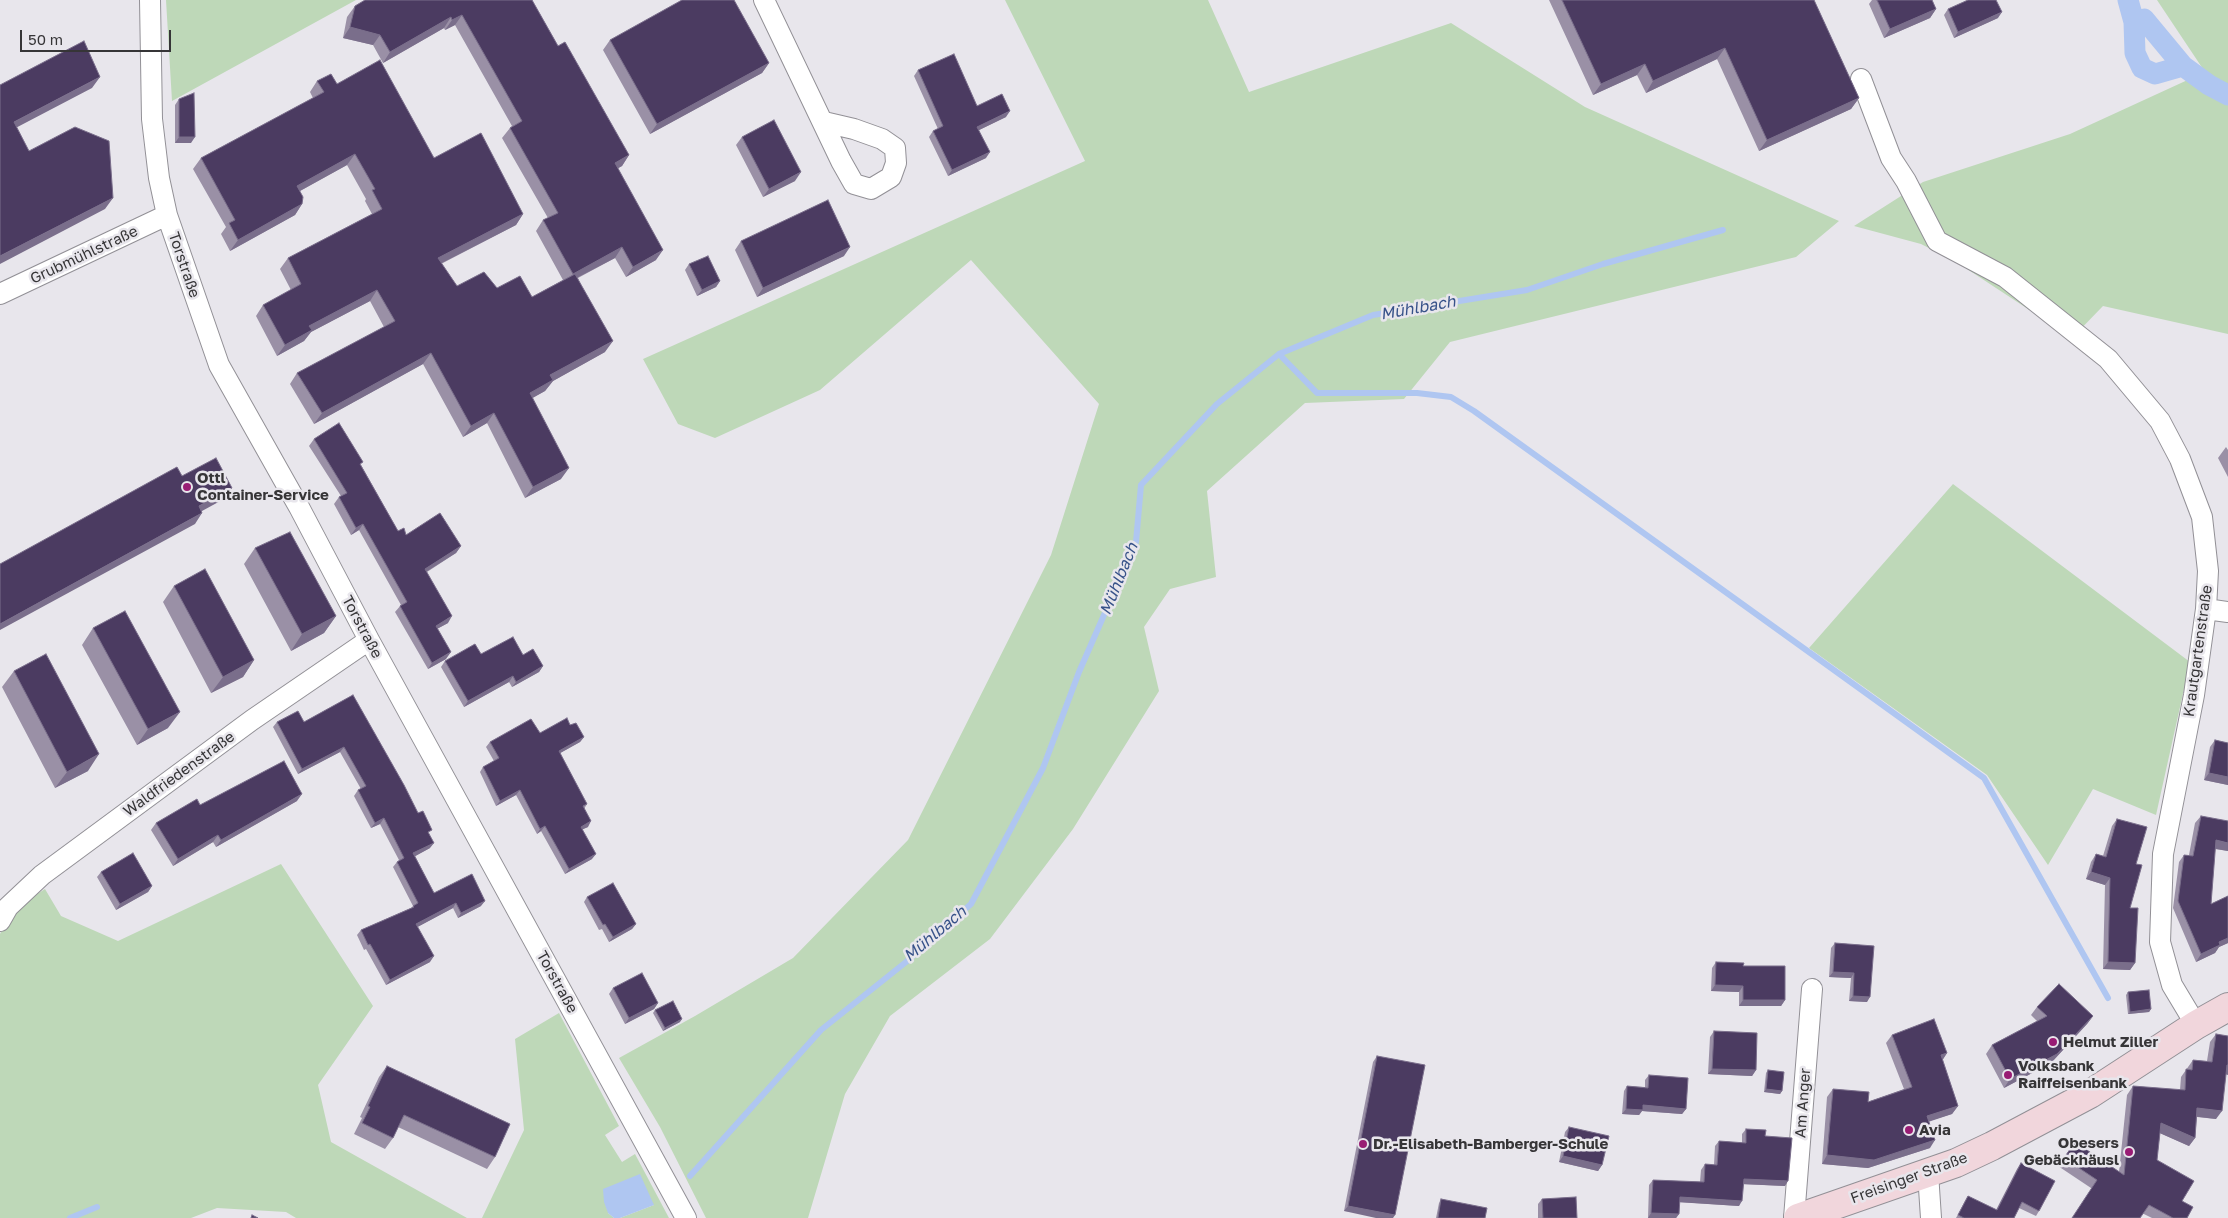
<!DOCTYPE html>
<meta charset="utf-8">
<style>
body{margin:0}
#map{position:relative;width:2228px;height:1218px;overflow:hidden;background:#e8e6ec;font-family:"Golos Text",sans-serif}
canvas{display:block}
.scale{position:absolute;left:20px;top:30px;width:151px;height:22px;box-sizing:border-box;border:2px solid #363537;border-top:0;padding-left:6px;font-size:15px;line-height:18px;white-space:nowrap;color:#363537;-webkit-text-stroke:4px #e8e6ec;paint-order:stroke}
</style>
<div id="map">
<canvas width="2228" height="1218"></canvas>
<div class="scale">50 m</div>
</div>
<script>
const c = document.querySelector('canvas').getContext('2d');
c.lineJoin = 'round';
function paint(path, color) { c.fillStyle = color; c.fill(path, 'evenodd'); }
const poly = rows => new Path2D(rows.map(r => 'M' + r).join(''));
function strokePath(path, color, width, dash) { c.strokeStyle = color; c.lineWidth = width; c.lineCap = dash ? 'butt' : 'round'; c.setLineDash(dash || []); c.stroke(path); }
function drawText(font, color, halo, rows, align = 'center') {
  c.font = font + ' "Golos Text",sans-serif'; c.lineWidth = 5; c.setLineDash([]); c.textBaseline = 'middle'; c.strokeStyle = halo; c.fillStyle = color; for (const [text, x, y, turn = 0] of rows) {
    c.save(); c.translate(x, y); c.rotate((+turn || 0) * Math.PI / 180); c.textAlign = isNaN(turn) ? turn : align; if (halo) c.strokeText(text, 0, 0); c.fillText(text, 0, 0); c.restore();
  }
}
const green = poly([
 [166,0,356,0,172,101],
 [1005,0,1208,0,1249,92,1451,23,1585,107,1839,221,1796,257,1450,342,1404,399,1305,403,1207,491,1216,577,1170,589,1144,627,1159,691,1073,829,990,939,890,1016,845,1094,808,1218,706,1218,660,1127,619,1058,695,1016,793,958,908,840,1051,555,1099,404,971,260,820,390,715,438,678,424,643,359,1085,161],
 [2157,0,2228,0,2228,334,2103,306,2072,338,1958,263,1921,244,1854,226,1923,182,2070,134,2205,72],
 [1953,484,2190,662,2156,815,2093,789,2048,865,1987,775,1809,648],
 [281,864,373,1006,318,1085,331,1142,467,1218,296,1218,286,1212,217,1208,191,1218,0,1218,0,934,12,910,45,889,61,916,118,941],
 [559,1013,619,1126,605,1135,622,1162,635,1154,669,1218,620,1218,654,1205,608,1213,614,1218,482,1218,524,1130,515,1039]
]);
const water = poly([
 [640,1174,654,1205,620,1218,614,1218,608,1213,604,1202,603,1189]
]);
const stream = poly([
 [1279,354,1317,393,1417,393,1451,397,1474,411,1984,778,2108,998],
 [690,1176,821,1030,906,962,971,904,1043,768,1079,672,1136,542,1141,485,1217,404,1279,354,1373,315,1527,290,1603,264,1723,230],
 [70,1218,97,1207]
]);
const canal = poly([
 [2128,0,2134,22,2144,19,2183,66,2209,85,2228,95],
 [2134,22,2135,53,2142,68,2155,74,2183,66]
]);
const street = poly([
 [150,0,152,119,159,178,167,215,219,365,299,507,369,640,686,1218],
 [764,0,841,161,854,184,871,189,891,177,896,163,895,148,882,139,854,129,824,122],
 [1861,79,1891,158,1906,181,1937,241,2005,277,2108,359,2160,421,2180,459,2202,517,2208,571,2206,609,2194,695,2163,854,2160,942,2172,985,2196,1025],
 [0,294,167,215],
 [2206,609,2228,612],
 [0,921,8,907,42,875,252,720,369,640],
 [1928,1173,1931,1218],
 [1794,1218,1812,989]
]);
const secondary = poly([
 [1798,1218,1956,1163,1992,1146,2090,1094,2196,1025,2228,1007]
]);
const wall = poly([
 [532,0,558,46,629,155,622,166,618,168,656,260,626,277,615,258,578,278,605,352,553,381,545,391,532,398,561,479,525,498,487,423,463,437,423,364,314,424,290,384,297,373,384,327,370,301,311,332,304,341,277,356,256,316,263,305,291,290,280,269,288,258,372,214,365,201,366,199,347,165,300,191,302,204,295,215,230,251,221,234,226,227,193,169,201,158,313,98,310,92,317,81,337,84,434,158,523,214,516,225,441,264,457,286,497,288,532,297,563,280,536,231,543,220,548,218,502,138,510,128,512,126,455,25,445,30,444,28,383,63,373,45,343,38,347,17,355,6],
 [1549,0,1814,0,1859,98,1851,109,1759,151,1717,59,1646,93,1637,75,1593,95],
 [1872,0,1932,0,1936,9,1930,18,1884,38,1869,4],
 [1948,9,1998,18,1954,38,1944,15],
 [610,40,769,63,762,73,650,134,603,50],
 [918,70,977,106,1006,117,979,130,986,158,948,176,929,137,933,131,938,129,914,76],
 [179,99,191,143,175,143,175,105],
 [742,137,795,181,763,197,736,145],
 [741,241,844,256,757,297,735,250],
 [689,264,720,281,716,287,697,296,685,270],
 [314,439,361,465,398,531,406,535,461,546,456,553,427,572,448,623,437,629,446,659,428,669,395,612,401,605,359,530,351,535,334,504,339,497,341,496,309,446],
 [2226,447,2228,450,2228,477,2218,458],
 [255,548,336,616,324,633,291,651,244,564],
 [174,586,254,660,243,677,211,693,163,602],
 [93,628,168,728,137,745,82,645],
 [481,654,523,655,543,666,539,672,512,687,509,682,464,707,441,667,445,661],
 [14,671,88,771,55,788,2,687],
 [353,695,429,834,430,848,415,856,434,893,481,906,458,918,453,908,417,927,430,962,386,985,366,949,364,950,357,935,361,930,411,908,413,906,393,867,397,862,399,860,380,824,371,828,354,796,358,790,361,789,340,752,298,774,273,727,277,722,304,722],
 [570,725,584,737,580,742,560,753,587,804,584,809,588,827,582,829,592,859,565,874,541,831,537,834,516,795,496,806,480,772,483,767,494,761,486,747,490,742,540,733],
 [2215,740,2228,743,2228,785,2204,780,2210,747],
 [297,801,216,847,213,842,173,866,151,830,156,823,200,805],
 [2201,816,2228,851,2215,849,2211,904,2228,896,2228,943,2219,947,2215,953,2196,962,2173,908,2179,862,2184,855,2189,855,2195,823],
 [2117,819,2136,864,2130,908,2135,963,2130,970,2103,969,2105,885,2086,879,2091,862,2096,854,2103,856,2112,826],
 [101,872,152,886,148,892,116,910,97,877],
 [587,897,636,924,632,929,609,942,602,929,599,930,584,902],
 [1835,943,1874,946,1867,1002,1849,1001,1851,978,1829,977,1831,948],
 [1716,962,1743,966,1785,1000,1781,1006,1739,1006,1739,992,1711,991,1712,968],
 [613,988,658,1003,654,1009,625,1024,609,994],
 [2128,992,2151,1009,2149,1012,2128,1014,2126,995],
 [2037,1007,2093,1016,2087,1024,2051,1063,2004,1088,1986,1054,1992,1045,2037,1021,2031,1015],
 [655,1010,680,1022,663,1031,653,1013],
 [1714,1031,1756,1070,1752,1076,1708,1074,1710,1037],
 [2216,1034,2226,1074,2216,1119,2197,1117,2195,1138,2189,1146,2160,1133,2157,1160,2182,1201,2187,1218,2152,1218,2091,1188,2058,1166,2075,1142,2119,1172,2127,1095,2133,1086,2180,1090,2181,1077,2193,1060,2207,1061,2210,1042],
 [1892,1035,1947,1053,1942,1060,1958,1106,1952,1114,1929,1121,1930,1148,1868,1168,1822,1164,1827,1097,1833,1089,1868,1102,1904,1089,1886,1043],
 [1377,1056,1395,1215,1344,1211,1373,1062],
 [387,1066,495,1157,487,1169,398,1127,393,1138,385,1149,354,1134,362,1118,360,1117,379,1077],
 [1768,1070,1782,1091,1780,1094,1764,1092,1766,1073],
 [1649,1075,1686,1109,1682,1114,1642,1111,1639,1115,1622,1114,1624,1091,1627,1086,1645,1087,1645,1080],
 [1569,1127,1602,1165,1598,1171,1559,1162,1565,1132],
 [1746,1129,1765,1136,1785,1186,1743,1184,1739,1206,1679,1202,1679,1214,1676,1218,1648,1218,1649,1185,1653,1180,1700,1182,1701,1170,1705,1164,1714,1165,1715,1146,1719,1141,1742,1143,1742,1134],
 [2021,1163,2039,1211,2036,1216,2019,1208,2014,1218,1956,1218,1965,1201,1968,1196,1996,1210,2017,1169],
 [1441,1199,1485,1218,1436,1218,1439,1203],
 [1542,1199,1577,1218,1538,1218,1538,1204]
]);
const shadedWall = poly([
 [1936,9,1930,18,1884,38,1890,29],
 [2002,12,1998,18,1954,38,1958,32],
 [462,15,455,25,445,30,452,20],
 [451,17,444,28,383,63,390,52],
 [350,27,380,35,373,45,343,38],
 [1725,48,1717,59,1646,93,1653,81],
 [769,63,762,73,650,134,657,124],
 [1645,64,1637,75,1593,95,1601,84],
 [100,77,92,88,6,133,14,122],
 [1859,98,1851,109,1759,151,1767,140],
 [1010,111,1006,117,973,133,977,127],
 [179,137,195,137,191,143,175,143],
 [990,152,986,158,948,176,952,170],
 [355,154,347,165,289,197,297,186],
 [629,155,622,166,608,174,615,163],
 [801,172,795,181,763,197,769,189],
 [113,198,105,209,0,264,0,256],
 [302,204,295,215,230,251,238,240],
 [523,214,516,225,430,269,438,258],
 [622,247,615,258,565,284,573,274],
 [850,247,844,256,757,297,763,288],
 [663,250,656,260,626,277,633,267],
 [720,281,716,287,697,296,702,290],
 [377,290,370,301,311,332,304,341,277,356,285,345,309,326],
 [613,341,605,352,553,381,545,391,522,404,530,393,550,375],
 [431,353,423,364,314,424,322,413],
 [494,413,487,423,463,437,471,426],
 [569,468,561,479,525,498,533,487],
 [232,488,224,499,191,517,199,506],
 [202,513,195,524,0,630,0,624],
 [363,524,359,530,351,535,356,528],
 [461,546,456,553,421,575,425,569],
 [336,616,324,633,291,651,302,634],
 [452,616,448,623,431,632,436,626],
 [451,652,446,659,428,669,432,663],
 [254,660,243,677,211,693,223,677],
 [543,666,539,672,512,687,516,682],
 [513,676,509,682,464,707,468,701],
 [180,712,168,728,137,745,148,729],
 [584,737,580,742,555,756,559,751],
 [344,747,340,752,298,774,302,769],
 [99,754,88,771,55,788,67,772],
 [2209,773,2228,777,2228,785,2204,780],
 [520,790,516,795,496,806,500,801],
 [302,794,297,801,216,847,221,840],
 [384,818,380,824,371,828,375,823],
 [591,821,588,827,577,832,581,827],
 [545,826,541,831,537,834,540,829],
 [218,835,213,842,173,866,178,859],
 [2216,840,2228,843,2228,851,2211,848],
 [434,843,430,848,410,859,413,853],
 [596,854,592,859,565,874,569,869],
 [2091,872,2110,878,2105,885,2086,879],
 [152,886,148,892,116,910,120,904],
 [485,901,481,906,458,918,461,913],
 [456,903,453,908,412,930,416,924],
 [636,924,632,929,609,942,613,937],
 [2228,938,2228,943,2219,947,2215,953,2196,962,2201,954,2219,942],
 [434,956,430,962,386,985,390,980],
 [2108,962,2135,963,2130,970,2103,969],
 [1833,972,1854,973,1851,978,1829,977],
 [1715,985,1743,986,1739,992,1711,991],
 [1853,996,1870,997,1867,1002,1849,1001],
 [1743,1000,1785,1000,1781,1006,1739,1006],
 [658,1003,654,1009,625,1024,629,1018],
 [2151,1009,2149,1012,2128,1014,2130,1012],
 [2093,1016,2087,1024,2051,1063,2004,1088,2010,1079],
 [682,1019,680,1022,663,1031,665,1028],
 [1947,1053,1942,1061,1941,1055],
 [2227,1065,2228,1065,2228,1075,2221,1073],
 [1712,1069,1756,1070,1752,1076,1708,1074],
 [1766,1089,1782,1091,1780,1094,1764,1092],
 [1643,1105,1686,1109,1682,1114,1642,1111,1639,1115,1622,1114,1626,1109],
 [1958,1106,1952,1114,1922,1124,1927,1116],
 [2197,1108,2222,1111,2216,1119,2191,1116],
 [2161,1123,2195,1138,2189,1146,2155,1131],
 [1935,1140,1930,1148,1868,1168,1822,1164,1827,1155],
 [1563,1156,1602,1165,1598,1171,1559,1162],
 [1744,1179,1788,1181,1785,1186,1740,1184],
 [1680,1197,1742,1201,1739,1206,1676,1202],
 [1348,1206,1395,1215,1393,1218,1376,1218,1344,1211],
 [1651,1213,1679,1214,1676,1218,1648,1218]
]);
const building = poly([
 [365,0,532,0,558,46,565,42,629,155,615,163,663,250,633,267,622,247,573,274,543,220,558,213,510,128,522,121,462,15,452,20,451,17,390,52,380,35,350,27,355,6,365,0],
 [682,0,734,0,769,63,657,124,610,40,682,0],
 [1562,0,1814,0,1859,98,1767,140,1725,48,1653,81,1645,64,1601,84,1562,0],
 [1877,0,1932,0,1936,9,1890,29,1877,0],
 [1968,0,1996,0,2002,12,1958,32,1948,9,1968,0],
 [84,41,100,77,14,122,29,151,75,127,109,141,113,198,0,256,0,85,84,41],
 [954,54,977,106,1002,94,1010,111,977,127,990,152,952,170,933,131,943,126,918,70,954,54],
 [380,60,434,158,481,133,523,214,438,258,457,286,484,272,497,288,520,276,532,297,575,274,613,341,550,375,553,380,530,393,569,468,533,487,494,413,471,426,431,353,322,413,297,373,395,321,377,290,309,326,312,330,285,345,263,305,301,284,288,258,382,209,372,190,375,189,355,154,297,186,303,197,302,204,238,240,229,223,235,220,201,158,324,92,317,81,331,74,337,84,380,60],
 [194,93,195,137,179,137,179,99,194,93],
 [774,120,801,172,769,189,742,137,774,120],
 [828,200,850,247,763,288,741,241,828,200],
 [708,256,720,281,702,290,689,264,708,256],
 [339,423,363,462,360,464,398,531,404,528,406,535,440,513,461,546,425,569,452,616,436,626,451,652,432,663,400,606,407,602,363,524,356,528,339,497,347,493,314,439,339,423],
 [216,458,232,488,199,506,202,513,0,624,0,564,177,467,182,476,216,458],
 [290,532,336,616,302,634,255,548,290,532],
 [205,569,254,660,223,677,174,586,205,569],
 [125,611,180,712,148,729,93,628,125,611],
 [513,637,523,655,533,649,543,666,516,682,513,676,468,701,445,661,475,644,481,654,513,637],
 [46,654,99,754,67,772,14,671,46,654],
 [353,695,404,785,418,813,423,811,432,830,428,832,434,843,413,853,434,893,472,874,485,901,461,913,456,903,416,924,434,956,390,980,370,944,368,945,361,930,414,907,413,906,418,903,397,862,404,858,384,818,375,823,358,790,366,786,344,747,302,769,277,722,298,711,304,722,353,695],
 [567,718,570,725,576,723,584,737,559,751,587,804,583,806,591,821,581,827,596,854,569,869,545,826,540,829,520,790,500,801,483,767,499,758,490,742,531,719,540,733,567,718],
 [2215,740,2228,743,2228,777,2209,773,2215,740],
 [284,761,302,794,221,840,218,835,178,859,156,823,197,799,200,805,284,761],
 [2201,816,2228,821,2228,843,2216,840,2211,904,2228,896,2228,938,2219,942,2220,945,2201,954,2178,901,2184,855,2193,856,2201,816],
 [2117,819,2147,827,2136,864,2142,865,2130,908,2138,908,2135,963,2108,962,2110,878,2091,872,2096,854,2106,857,2117,819],
 [133,853,152,886,120,904,101,872,133,853],
 [613,883,636,924,613,937,605,924,603,925,587,897,613,883],
 [1835,943,1874,946,1870,997,1853,996,1854,973,1833,972,1835,943],
 [1716,962,1744,963,1743,966,1785,966,1785,1000,1743,1000,1743,986,1715,985,1716,962],
 [642,973,658,1003,629,1018,613,988,642,973],
 [2059,984,2093,1016,2057,1054,2010,1079,1992,1045,2047,1016,2037,1007,2059,984],
 [2149,990,2151,1009,2130,1012,2128,992,2149,990],
 [673,1001,682,1019,665,1028,655,1010,673,1001],
 [1934,1019,1947,1053,1941,1055,1958,1106,1927,1116,1935,1140,1874,1160,1827,1155,1833,1089,1869,1092,1868,1102,1912,1087,1892,1035,1934,1019],
 [1714,1031,1757,1033,1756,1070,1712,1069,1714,1031],
 [2216,1034,2228,1036,2228,1065,2227,1065,2222,1111,2197,1108,2195,1138,2161,1123,2157,1160,2194,1181,2182,1201,2193,1207,2187,1218,2173,1218,2149,1205,2140,1218,2072,1218,2097,1180,2064,1158,2075,1142,2124,1175,2133,1086,2185,1090,2186,1069,2192,1070,2193,1060,2212,1062,2216,1034],
 [1377,1056,1425,1065,1395,1215,1348,1206,1377,1056],
 [387,1066,510,1124,495,1157,404,1115,393,1138,362,1123,370,1107,368,1106,387,1066],
 [1768,1070,1784,1072,1782,1091,1766,1089,1768,1070],
 [1649,1075,1688,1078,1686,1109,1643,1105,1643,1110,1626,1109,1627,1086,1648,1088,1649,1075],
 [1569,1127,1609,1136,1602,1165,1563,1156,1569,1127],
 [1746,1129,1766,1130,1765,1136,1792,1138,1788,1181,1744,1179,1742,1201,1680,1197,1679,1214,1651,1213,1653,1180,1704,1182,1705,1164,1717,1165,1719,1141,1746,1143,1746,1129],
 [2021,1163,2055,1181,2039,1211,2022,1202,2014,1218,1964,1218,1958,1215,1968,1196,1997,1210,2021,1163],
 [1576,1197,1577,1218,1543,1218,1542,1199,1576,1197],
 [1441,1199,1487,1208,1485,1218,1438,1218,1441,1199],
 [252,1215,258,1218,251,1218,252,1215]
]);
const markers = [
 [187,487,5,"#991c74"],
 [2053,1042,5,"#991c74"],
 [2008,1075,5,"#991c74"],
 [1909,1130,5,"#991c74"],
 [1363,1144,5,"#991c74"],
 [2129,1152,5,"#991c74"]
];
const streetNames = [
 ["Grubmühlstraße",84,255,-25],
 ["Torstraße",184,265,71],
 ["Torstraße",362,627,62],
 ["Krautgartenstraße",2198,651,-82],
 ["Waldfriedenstraße",179,774,-36],
 ["Torstraße",557,982,61],
 ["Am Anger",1803,1103,-86],
 ["Freisinger Straße",1909,1178,-20]
];
const poiNames = [
 ["Ottl",197,478],
 ["Container-Service",197,495],
 ["Helmut Ziller",2063,1042],
 ["Volksbank",2018,1066],
 ["Raiffeisenbank",2018,1083],
 ["Avia",1919,1130],
 ["Obesers",2119,1143,"right"],
 ["Gebäckhäusl",2119,1160,"right"],
 ["Dr.-Elisabeth-Bamberger-Schule",1373,1144]
];
const waterNames = [
 ["Mühlbach",1418,308,-10],
 ["Mühlbach",1119,579,-68],
 ["Mühlbach",935,934,-40]
];
paint(green, '#bed8b8');
paint(water, '#afc6f1');
strokePath(stream, '#afc6f1', 6);
strokePath(canal, '#afc6f1', 21);
strokePath(street, '#929096', 22);
strokePath(secondary, '#929096', 30);
strokePath(street, '#fff', 20);
strokePath(secondary, '#f1d6dc', 28);
paint(wall, '#9a90a6');
paint(shadedWall, '#7a6e8b');
paint(building, '#4b3b61');
strokePath(building, '#7a6e8b', 1);
for (const [x, y, r, color] of markers) { const dot = new Path2D(); dot.arc(x, y, r, 0, 2 * Math.PI); c.fillStyle = color; c.fill(dot); strokePath(dot, '#e8e6ec', 2); }
drawText('15px', '#363537', '#e8e6ec', streetNames);
drawText('bold 15px', '#363537', '#e8e6ec', poiNames, 'left');
drawText('italic 16px', '#375289', '#e8e6ec', waterNames);
</script>
